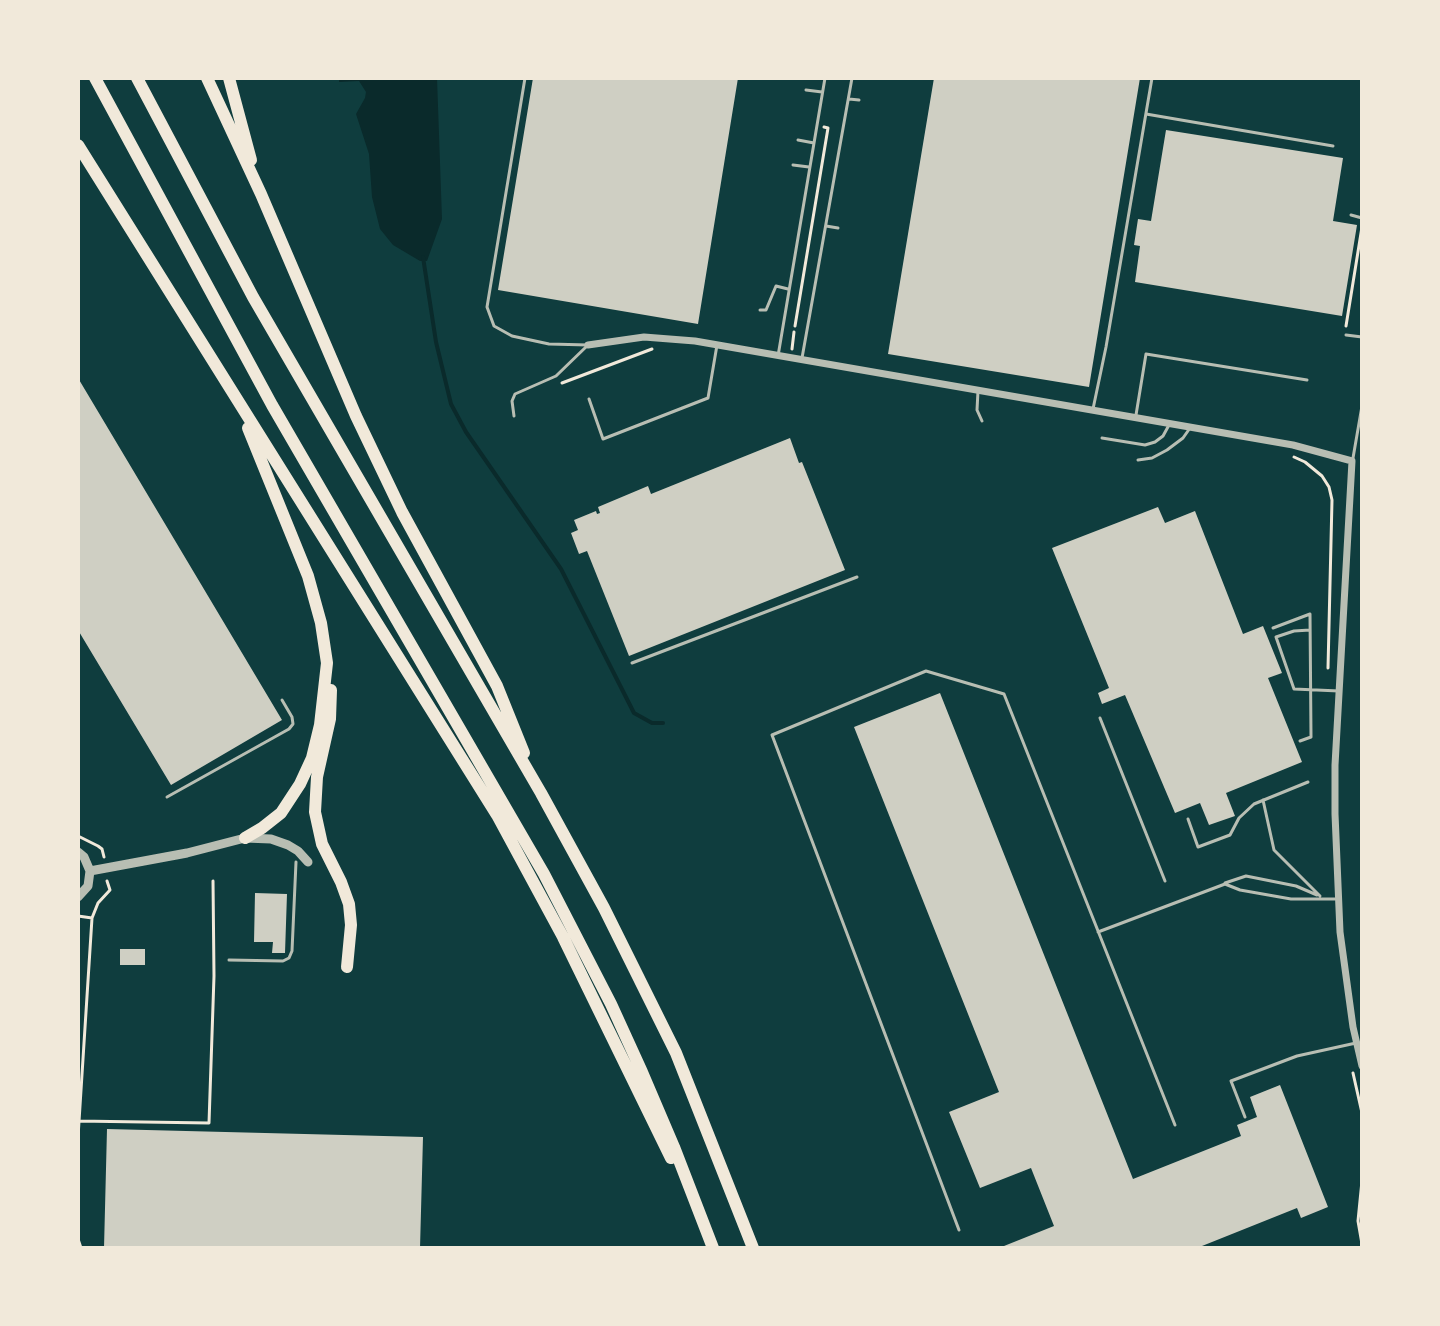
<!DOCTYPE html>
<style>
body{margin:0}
#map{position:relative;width:1440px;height:1326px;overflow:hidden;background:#0f3d3e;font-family:"Roboto Condensed",sans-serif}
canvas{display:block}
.frame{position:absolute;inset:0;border:80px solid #f1e9da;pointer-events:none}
</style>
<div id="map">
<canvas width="1440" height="1326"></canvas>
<div class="frame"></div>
</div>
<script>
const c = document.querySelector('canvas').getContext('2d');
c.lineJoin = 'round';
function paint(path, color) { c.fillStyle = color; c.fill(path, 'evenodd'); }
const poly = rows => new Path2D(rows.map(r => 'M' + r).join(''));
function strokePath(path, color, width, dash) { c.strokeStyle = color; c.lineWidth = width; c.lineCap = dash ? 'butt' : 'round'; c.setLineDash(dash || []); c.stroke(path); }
const water = poly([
 [339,78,437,78,442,219,427,261,420,261,393,245,380,229,372,197,369,154,356,114,365,98,366,92,359,81,339,82]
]);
const stream = poly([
 [423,257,436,342,451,404,466,432,561,569,634,713,652,723,663,723]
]);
const building = poly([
 [533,78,738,78,698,324,498,290],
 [934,78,1140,78,1089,387,888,354],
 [1166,130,1343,158,1333,221,1357,225,1342,316,1135,282,1140,246,1134,245,1138,219,1151,221],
 [78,378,282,720,171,785,78,630],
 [790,438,799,463,802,462,845,570,629,656,587,551,579,554,571,533,578,530,574,520,596,511,597,514,600,513,598,507,648,486,651,494],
 [1158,507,1165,523,1195,511,1243,634,1263,626,1282,673,1268,678,1302,762,1226,793,1235,816,1209,825,1200,803,1175,813,1125,695,1102,704,1098,693,1109,688,1052,548],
 [940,693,1133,1179,1241,1136,1237,1125,1257,1117,1250,1097,1280,1085,1328,1207,1301,1218,1297,1208,1197,1248,999,1248,1054,1226,1031,1168,980,1188,949,1112,999,1092,854,727],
 [255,893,287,894,285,953,272,953,273,942,254,942],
 [120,949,145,949,145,965,120,965],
 [107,1129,423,1137,420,1248,104,1248]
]);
const path = poly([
 [795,326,828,128,824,127],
 [1346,326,1362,227],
 [792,349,794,332],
 [562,383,652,349],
 [1294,457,1305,462,1322,476,1329,487,1332,500,1328,668],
 [78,836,98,846,102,849,104,857],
 [78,916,92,918],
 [1353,1073,1362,1113],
 [78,1121,209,1123,214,976,213,881],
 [78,1137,92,918,98,903,110,890,107,881],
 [1362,1181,1358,1221,1362,1244],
 [78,1239,81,1248]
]);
const service = poly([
 [525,78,487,307,494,326,512,336,549,344,588,345],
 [806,90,822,92],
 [849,99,859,100],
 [1146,114,1333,146],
 [798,140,814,143],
 [793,165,809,167],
 [1351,215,1362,218],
 [826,226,838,228],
 [760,310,766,310,776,286,788,289],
 [1346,335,1362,337],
 [778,356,825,78],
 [802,358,852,78],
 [978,391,977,410,982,421],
 [589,399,603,439,708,398,717,345],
 [1093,409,1106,347,1152,78],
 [1136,415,1146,354,1307,380],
 [514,416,512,401,515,394,556,376,588,345],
 [1102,438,1145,445,1155,442,1163,436,1169,425],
 [1353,458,1362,406],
 [1138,460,1152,458,1167,450,1183,438,1190,428],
 [1273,628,1310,614,1311,737,1300,741],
 [1310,630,1294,631,1276,637,1294,689,1339,691],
 [632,663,857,577],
 [1100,718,1165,881],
 [167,797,289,729,293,724,292,717,282,700],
 [1263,800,1274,850,1320,896],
 [1188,819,1198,847,1230,835,1239,818,1254,804,1308,782],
 [1225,883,1246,876,1296,886,1317,895],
 [1098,932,1225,884,1240,890,1291,899,1335,899],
 [229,960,283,961,289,958,292,951,296,862],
 [1245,1117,1231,1081,1297,1056,1356,1043],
 [959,1230,772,735,926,671,1004,694,1175,1125]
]);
const minor = poly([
 [588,345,644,337,695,341,1293,445,1352,461,1335,765,1335,814,1340,932,1353,1027,1362,1066]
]);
const tertiary = poly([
 [78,852,84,857,90,871,88,886,78,897],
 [90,871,187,853,245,838,271,839,288,845,298,851,308,862]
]);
const motorway = poly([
 [95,78,272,405,544,874,611,1004,642,1072,674,1147,713,1248],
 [137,78,253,297,541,793,604,908,676,1053,753,1248],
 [207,78,261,194,356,416,402,512,497,686,524,753],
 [229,78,251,160],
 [78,145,497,815,563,937,671,1158],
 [331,690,330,719,317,777,315,812,322,844,341,882,349,904,351,925,347,967],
 [245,838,262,828,281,813,300,784,312,758,320,725,327,663,321,623,308,576,248,428]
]);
paint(water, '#0a2a2b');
strokePath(stream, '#0a2a2b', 4);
paint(building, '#cfcfc3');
strokePath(path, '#f1e9da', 3);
strokePath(service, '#b8beb3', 3);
strokePath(minor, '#b8beb3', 7);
strokePath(tertiary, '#b8beb3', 9);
strokePath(motorway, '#f1e9da', 12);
</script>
